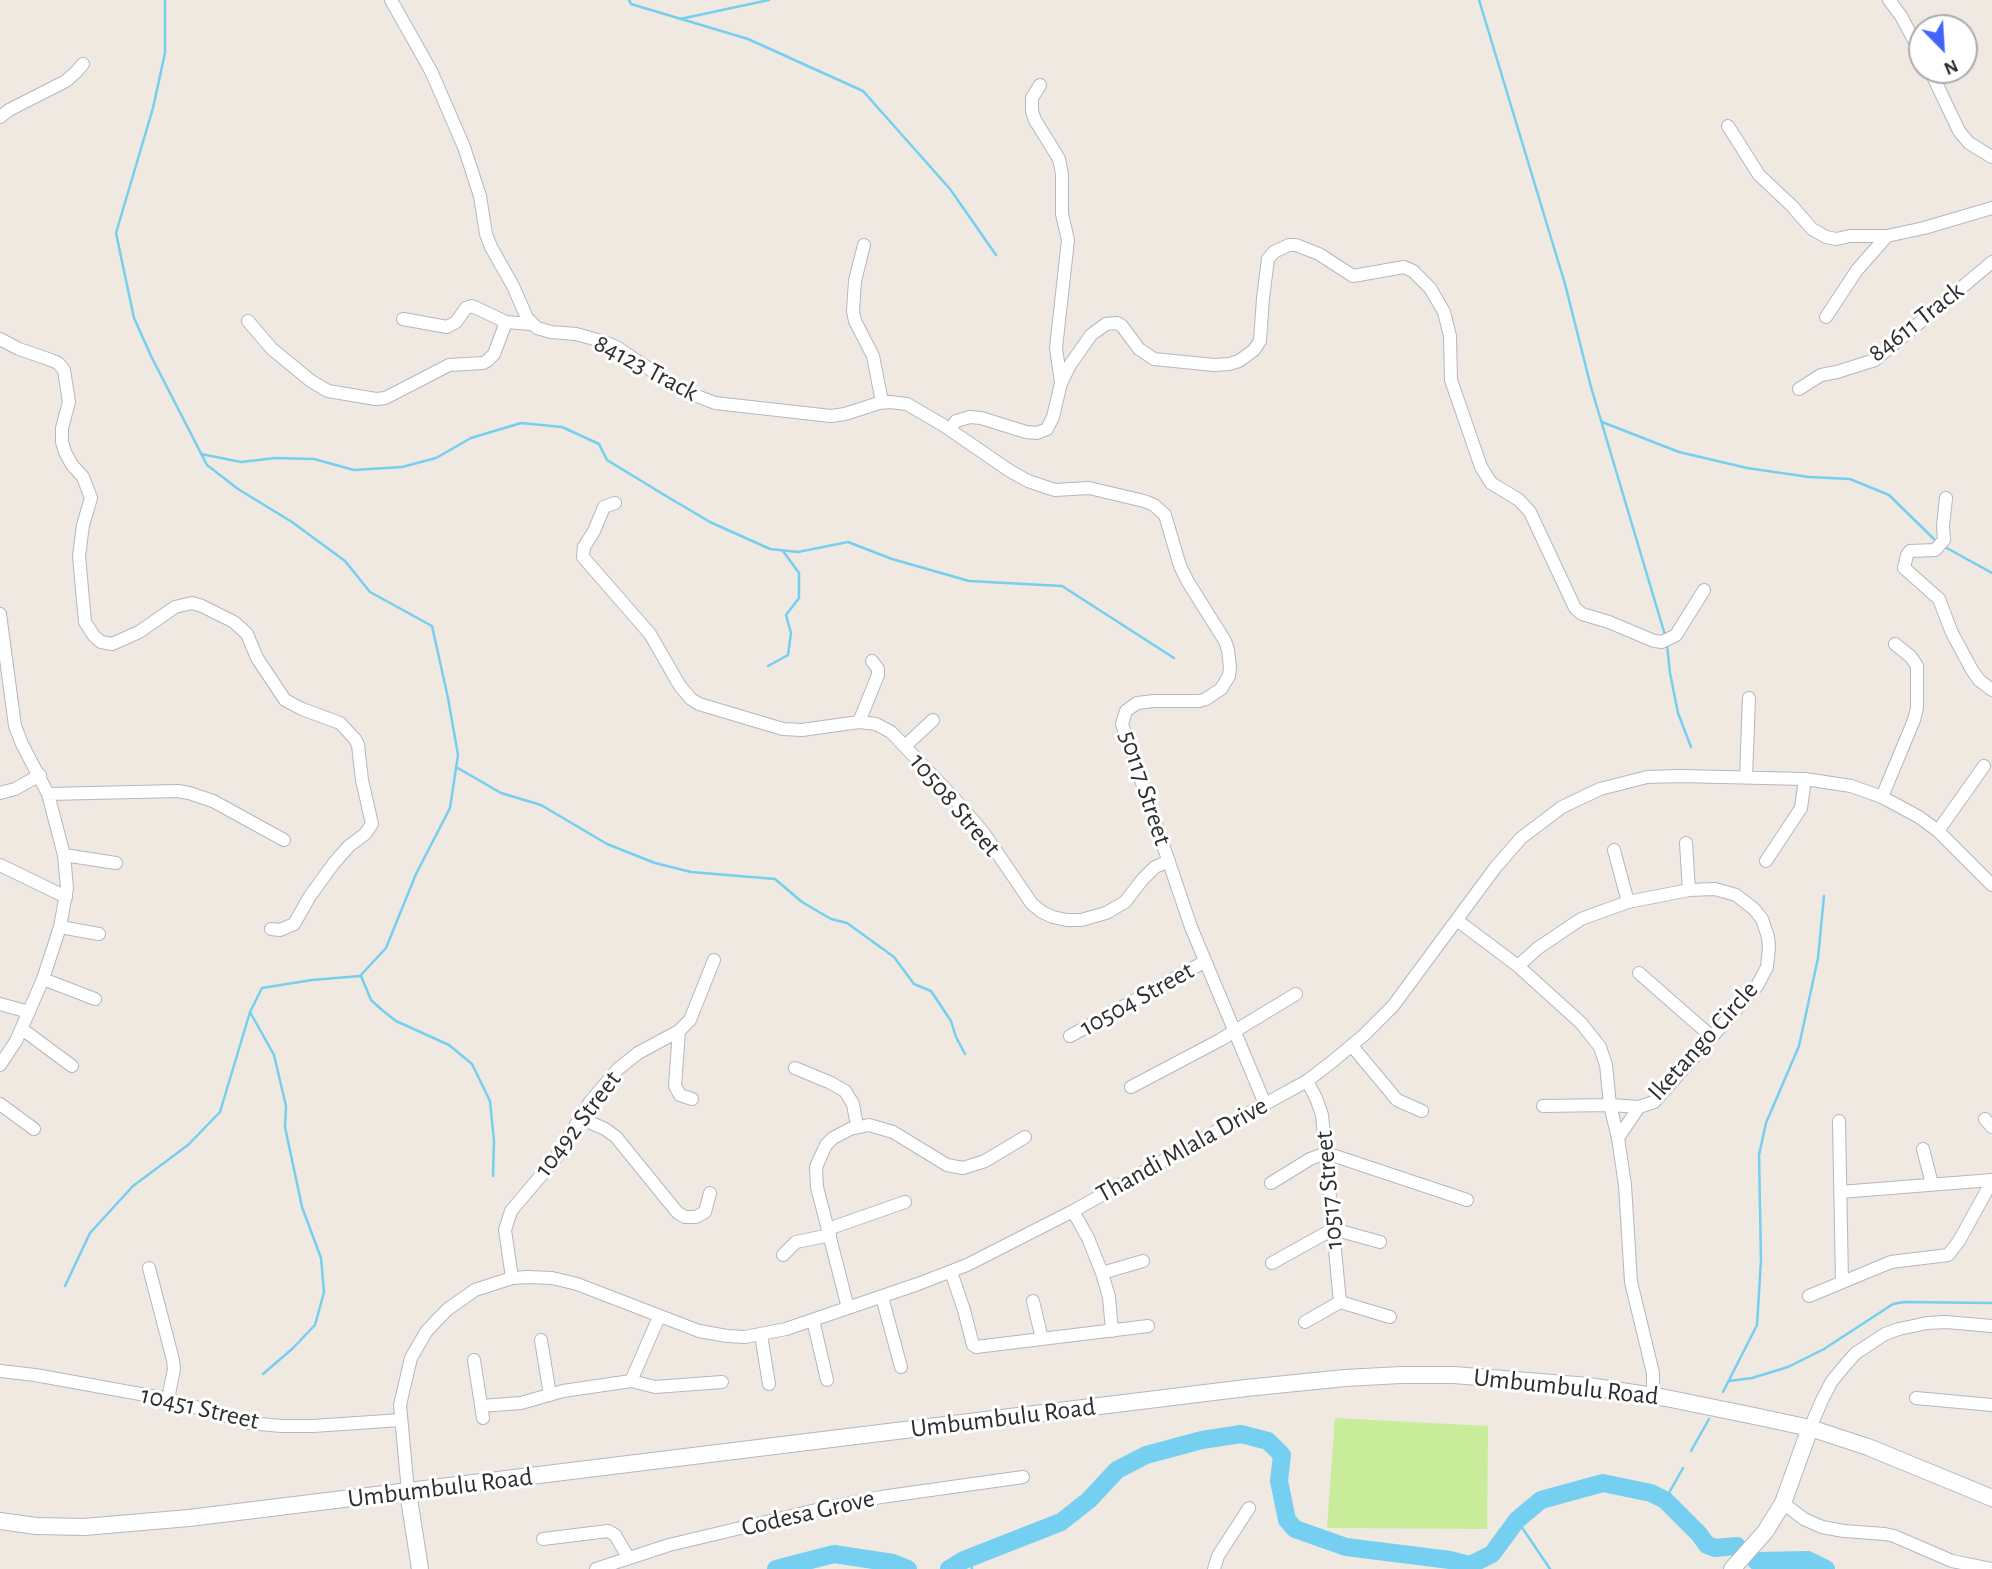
<!DOCTYPE html>
<style>
body{margin:0}
#map{position:relative;width:1992px;height:1569px;overflow:hidden;background:#efe9e1;font-family:"Alegreya Sans",sans-serif}
canvas{display:block}
.north{position:absolute;left:1908px;top:14px;width:70px;height:70px;box-sizing:border-box;background:#fff;border:2px solid #ababab;border-radius:50%;rotate:156deg;font-size:19px;font-weight:700;line-height:28px;text-align:center;color:#2e2e2e}
.north::after{content:'';display:block;margin:auto;width:24px;height:32px;background:#4264fb;clip-path:polygon(50% 0,100% 100%,50% 72%,0 100%)}
</style>
<div id="map">
<canvas width="1992" height="1569"></canvas>
<div class="north">N</div>
</div>
<script>
const c = document.querySelector('canvas').getContext('2d');
c.lineJoin = 'round';
function paint(path, color) { c.fillStyle = color; c.fill(path, 'evenodd'); }
const poly = rows => new Path2D(rows.map(r => 'M' + r).join(''));
function strokePath(path, color, width, dash) { c.strokeStyle = color; c.lineWidth = width; c.lineCap = dash ? 'butt' : 'round'; c.setLineDash(dash || []); c.stroke(path); }
function drawText(font, color, halo, rows, align = 'center') {
  c.font = font + ' "Alegreya Sans",sans-serif'; c.lineWidth = 6; c.setLineDash([]); c.textBaseline = 'middle'; c.strokeStyle = halo; c.fillStyle = color; for (const [text, x, y, turn = 0] of rows) {
    c.save(); c.translate(x, y); c.rotate((+turn || 0) * Math.PI / 180); c.textAlign = isNaN(turn) ? turn : align; if (halo) c.strokeText(text, 0, 0); c.fillText(text, 0, 0); c.restore();
  }
}
const pitch = poly([
 [1335,1418,1488,1426,1487,1529,1327,1528]
]);
const stream = poly([
 [629,0,631,4,748,39,863,91,950,189,996,255],
 [1479,0,1565,284,1591,387,1665,635],
 [680,19,769,0],
 [1602,422,1679,452,1747,468,1809,477,1850,479,1889,495,1936,541],
 [201,454,241,462,275,458,314,459,354,470,402,467,436,458,471,438,521,423,562,427,599,444,607,460,666,496,710,522,770,549,798,552,848,542,892,559,969,581,1062,586,1174,658],
 [1943,546,1992,573],
 [1667,645,1670,673,1678,713,1691,747],
 [768,666,788,655,791,633,786,615,799,598,799,573,783,551],
 [456,767,501,793,541,805,607,844,655,863,691,872,775,879,802,902,831,919,847,923,894,957,914,984,931,991,951,1021,956,1037,965,1054],
 [361,976,371,1000,382,1010,396,1021,449,1045,472,1064,490,1101,494,1141,493,1176],
 [250,1012,274,1055,286,1106,285,1127,302,1207,321,1258,324,1292,315,1325,292,1349,263,1374],
 [65,1286,90,1233,133,1186,188,1145,220,1112,250,1012,262,988,312,980,360,976,386,948,416,874,450,808,458,755,448,698,432,626,370,592,345,561,292,522,238,489,207,465,151,356,134,318,116,233,153,108,165,53,165,0],
 [1729,1381,1752,1378,1788,1367,1824,1349,1893,1304,1904,1302,1992,1303],
 [1723,1392,1757,1325,1761,1260,1759,1155,1766,1123,1799,1046,1818,958,1824,896],
 [1691,1451,1709,1419],
 [1665,1500,1683,1468],
 [1517,1520,1550,1569],
 [970,1558,972,1569]
]);
const river = poly([
 [1756,1561,1808,1560,1826,1569],
 [776,1569,834,1554,893,1563,908,1569],
 [949,1569,964,1560,1061,1522,1089,1500,1117,1470,1146,1455,1202,1440,1241,1434,1268,1441,1282,1455,1279,1481,1287,1520,1295,1529,1346,1547,1450,1560,1470,1565,1492,1554,1517,1520,1541,1500,1603,1483,1651,1493,1665,1500,1699,1534,1707,1545,1715,1548,1737,1546]
]);
const street = poly([
 [391,0,431,71,464,147,480,196,486,234,491,247,513,286,527,318,537,328,551,332,576,334,605,342,618,348,679,389,715,403,831,416,845,414,879,403,890,402,907,404,943,425,1010,471,1028,481,1055,490,1089,488,1144,501,1154,505,1165,515,1180,566,1188,582,1225,641,1228,650,1230,667,1229,676,1221,689,1206,699,1199,701,1154,701,1137,703,1126,711,1122,724,1191,927,1265,1104],
 [1889,0,1901,16,1922,55],
 [1930,70,1959,131,1969,143,1992,157],
 [1040,85,1032,98,1032,111,1035,120,1059,159,1062,174,1062,214,1068,240,1056,348,1061,383],
 [0,117,9,110,66,81,76,72,83,64],
 [1728,126,1759,175,1792,206,1812,229,1826,237,1836,239,1850,236,1887,236,1924,228,1992,208],
 [864,245,855,281,853,311,855,321,873,356,882,402],
 [1826,317,1857,270,1887,236],
 [403,319,447,327,456,322,466,308,472,306,506,322,531,324],
 [248,321,272,349,311,381,328,391,376,399,385,398,399,391,449,365,483,363,487,361,494,354,506,322],
 [0,339,19,349,51,360,58,363,64,370,69,402,62,428,62,442,65,452,72,465,83,477,91,498,83,525,79,556,85,622,94,636,101,642,112,644,139,632,175,607,192,603,202,606,234,622,247,634,257,658,285,700,302,709,340,723,355,739,358,745,362,780,372,824,365,834,349,846,334,863,310,896,294,924,280,930,271,929],
 [1799,389,1821,375,1837,372,1875,360,1992,262],
 [950,429,956,421,970,417,981,418,1026,432,1037,433,1047,429,1053,417,1061,383,1070,365,1091,335,1106,324,1117,323,1122,326,1139,349,1154,359,1214,365,1229,364,1239,361,1254,350,1260,341,1263,298,1268,259,1274,252,1289,245,1296,245,1319,254,1353,276,1404,267,1413,271,1430,288,1444,312,1450,336,1451,380,1481,467,1491,483,1519,500,1530,512,1575,608,1582,614,1609,622,1654,641,1662,642,1676,635,1704,590],
 [1946,498,1943,526,1944,540,1935,550,1910,551,1907,555,1904,568,1939,599,1952,633,1972,670,1979,680,1992,690],
 [615,503,604,507,594,531,584,547,583,557,650,634,680,686,691,699,699,704,783,729,802,730,859,722,876,724,891,732,952,796,983,832,1032,904,1042,912,1053,917,1067,920,1081,920,1106,913,1125,902,1142,880,1155,867,1169,861],
 [0,614,15,726,22,744,48,794,64,855,67,888,60,927,43,979,16,1041,0,1065],
 [859,722,878,675,878,669,872,661],
 [905,746,933,720],
 [1746,777,1749,698],
 [0,793,15,789,40,775],
 [48,794,178,791,189,793,213,801,284,840],
 [1882,797,1914,720,1917,708,1917,666,1911,657,1895,644],
 [1938,831,1984,766],
 [1686,843,1689,890],
 [1614,850,1628,902],
 [64,855,116,863],
 [1766,861,1801,808,1805,779],
 [0,865,66,897],
 [1458,921,1518,966,1581,1023,1600,1047,1606,1065,1610,1105,1618,1138,1625,1185,1631,1282,1653,1373,1653,1396],
 [60,927,99,934],
 [1518,966,1538,948,1581,919,1628,902,1689,890,1715,889,1736,895,1754,909,1762,919,1768,937,1769,947,1767,967,1757,986,1654,1102,1639,1107,1610,1105,1543,1106],
 [1639,973,1712,1037],
 [43,979,95,999],
 [0,1004,29,1012],
 [22,1029,72,1066],
 [679,1031,675,1086,680,1095,692,1099],
 [1070,1036,1204,962],
 [1352,1046,1397,1100,1422,1111],
 [795,1068,831,1083,845,1091,853,1104,857,1126],
 [1307,1081,1316,1098,1322,1115,1340,1302],
 [1131,1087,1220,1040,1296,994],
 [0,1104,34,1129],
 [580,1118,605,1129,616,1137,668,1201,678,1213,685,1217,696,1217,705,1212,710,1193],
 [1985,1119,1992,1127],
 [1839,1121,1842,1282],
 [1618,1138,1639,1107],
 [1923,1149,1932,1184],
 [1271,1183,1310,1159,1326,1153,1467,1200],
 [1840,1192,1992,1180],
 [1073,1211,1088,1238,1102,1273,1109,1297,1112,1331],
 [828,1229,905,1202],
 [783,1255,796,1242,830,1235],
 [1272,1263,1333,1229,1380,1242],
 [149,1268,173,1360,174,1369,168,1399],
 [951,1272,964,1310,973,1345,976,1347,1148,1326],
 [1102,1273,1143,1261],
 [512,1278,505,1230,511,1211,555,1159,590,1102,618,1069,638,1053,679,1031,690,1020,714,960],
 [1809,1296,1891,1262,1948,1255,1959,1241,1992,1181],
 [882,1297,901,1367],
 [1033,1301,1042,1339],
 [1340,1302,1390,1317],
 [848,1308,817,1187,816,1167,826,1145,833,1138,850,1129,869,1125,893,1132,947,1165,963,1168,985,1161,1025,1137],
 [813,1320,827,1380],
 [1305,1322,1340,1302],
 [761,1335,769,1384],
 [541,1340,550,1395],
 [474,1360,483,1418],
 [0,1371,35,1375,168,1399,250,1423,281,1426,313,1426,401,1420],
 [631,1381,659,1317],
 [1916,1398,1992,1405],
 [481,1406,521,1403,563,1391,631,1381,655,1387,722,1382],
 [1810,1428,1823,1398,1832,1381,1846,1364,1856,1353,1885,1334,1899,1329,1927,1323,1946,1322,1992,1326],
 [408,1492,400,1405,411,1358,426,1332,437,1320,448,1309,475,1290,512,1278,527,1277,552,1278,577,1284,699,1331,727,1336,745,1337,786,1329,918,1284,967,1265,1073,1211,1265,1104,1307,1081,1333,1061,1364,1035,1393,1006,1495,868,1521,838,1562,807,1600,789,1647,777,1680,776,1805,779,1851,786,1882,797,1919,817,1938,831,1992,885],
 [1783,1503,1804,1519,1822,1527,1844,1531,1885,1534,1894,1536,1952,1561,1991,1569],
 [543,1539,608,1531,615,1535,628,1557],
 [596,1569,669,1545,829,1507,881,1497,1023,1477],
 [1214,1569,1218,1556,1249,1508]
]);
const secondary = poly([
 [408,1492,420,1569],
 [0,1521,36,1526,84,1527,189,1518,1246,1388,1345,1378,1401,1375,1454,1375,1589,1386,1666,1398,1759,1417,1810,1428,1868,1447,1992,1498],
 [1732,1569,1765,1532,1783,1503,1810,1428]
]);
const streetNames = [
 ["84611 Track",1916,322,-38],
 ["84123 Track",646,368,28],
 ["50117 Street",1145,788,72],
 ["10508 Street",955,805,50],
 ["10504 Street",1137,999,-29],
 ["Iketango Circle",1703,1041,-48],
 ["10492 Street",578,1124,-53],
 ["Thandi Mlala Drive",1182,1150,-29],
 ["10517 Street",1329,1190,-95],
 ["Umbumbulu Road",1566,1387,6],
 ["10451 Street",200,1408,13],
 ["Umbumbulu Road",1003,1418,-7],
 ["Umbumbulu Road",440,1488,-7],
 ["Codesa Grove",808,1513,-13]
];
paint(pitch, '#c9ec9a');
strokePath(stream, '#75cff0', 2.5);
strokePath(river, '#75cff0', 18);
strokePath(street, '#b4b7c1', 14);
strokePath(secondary, '#b4b7c1', 18);
strokePath(street, '#fff', 12);
strokePath(secondary, '#fff', 16);
drawText('26px', '#2e2e2e', '#fff', streetNames);
</script>
